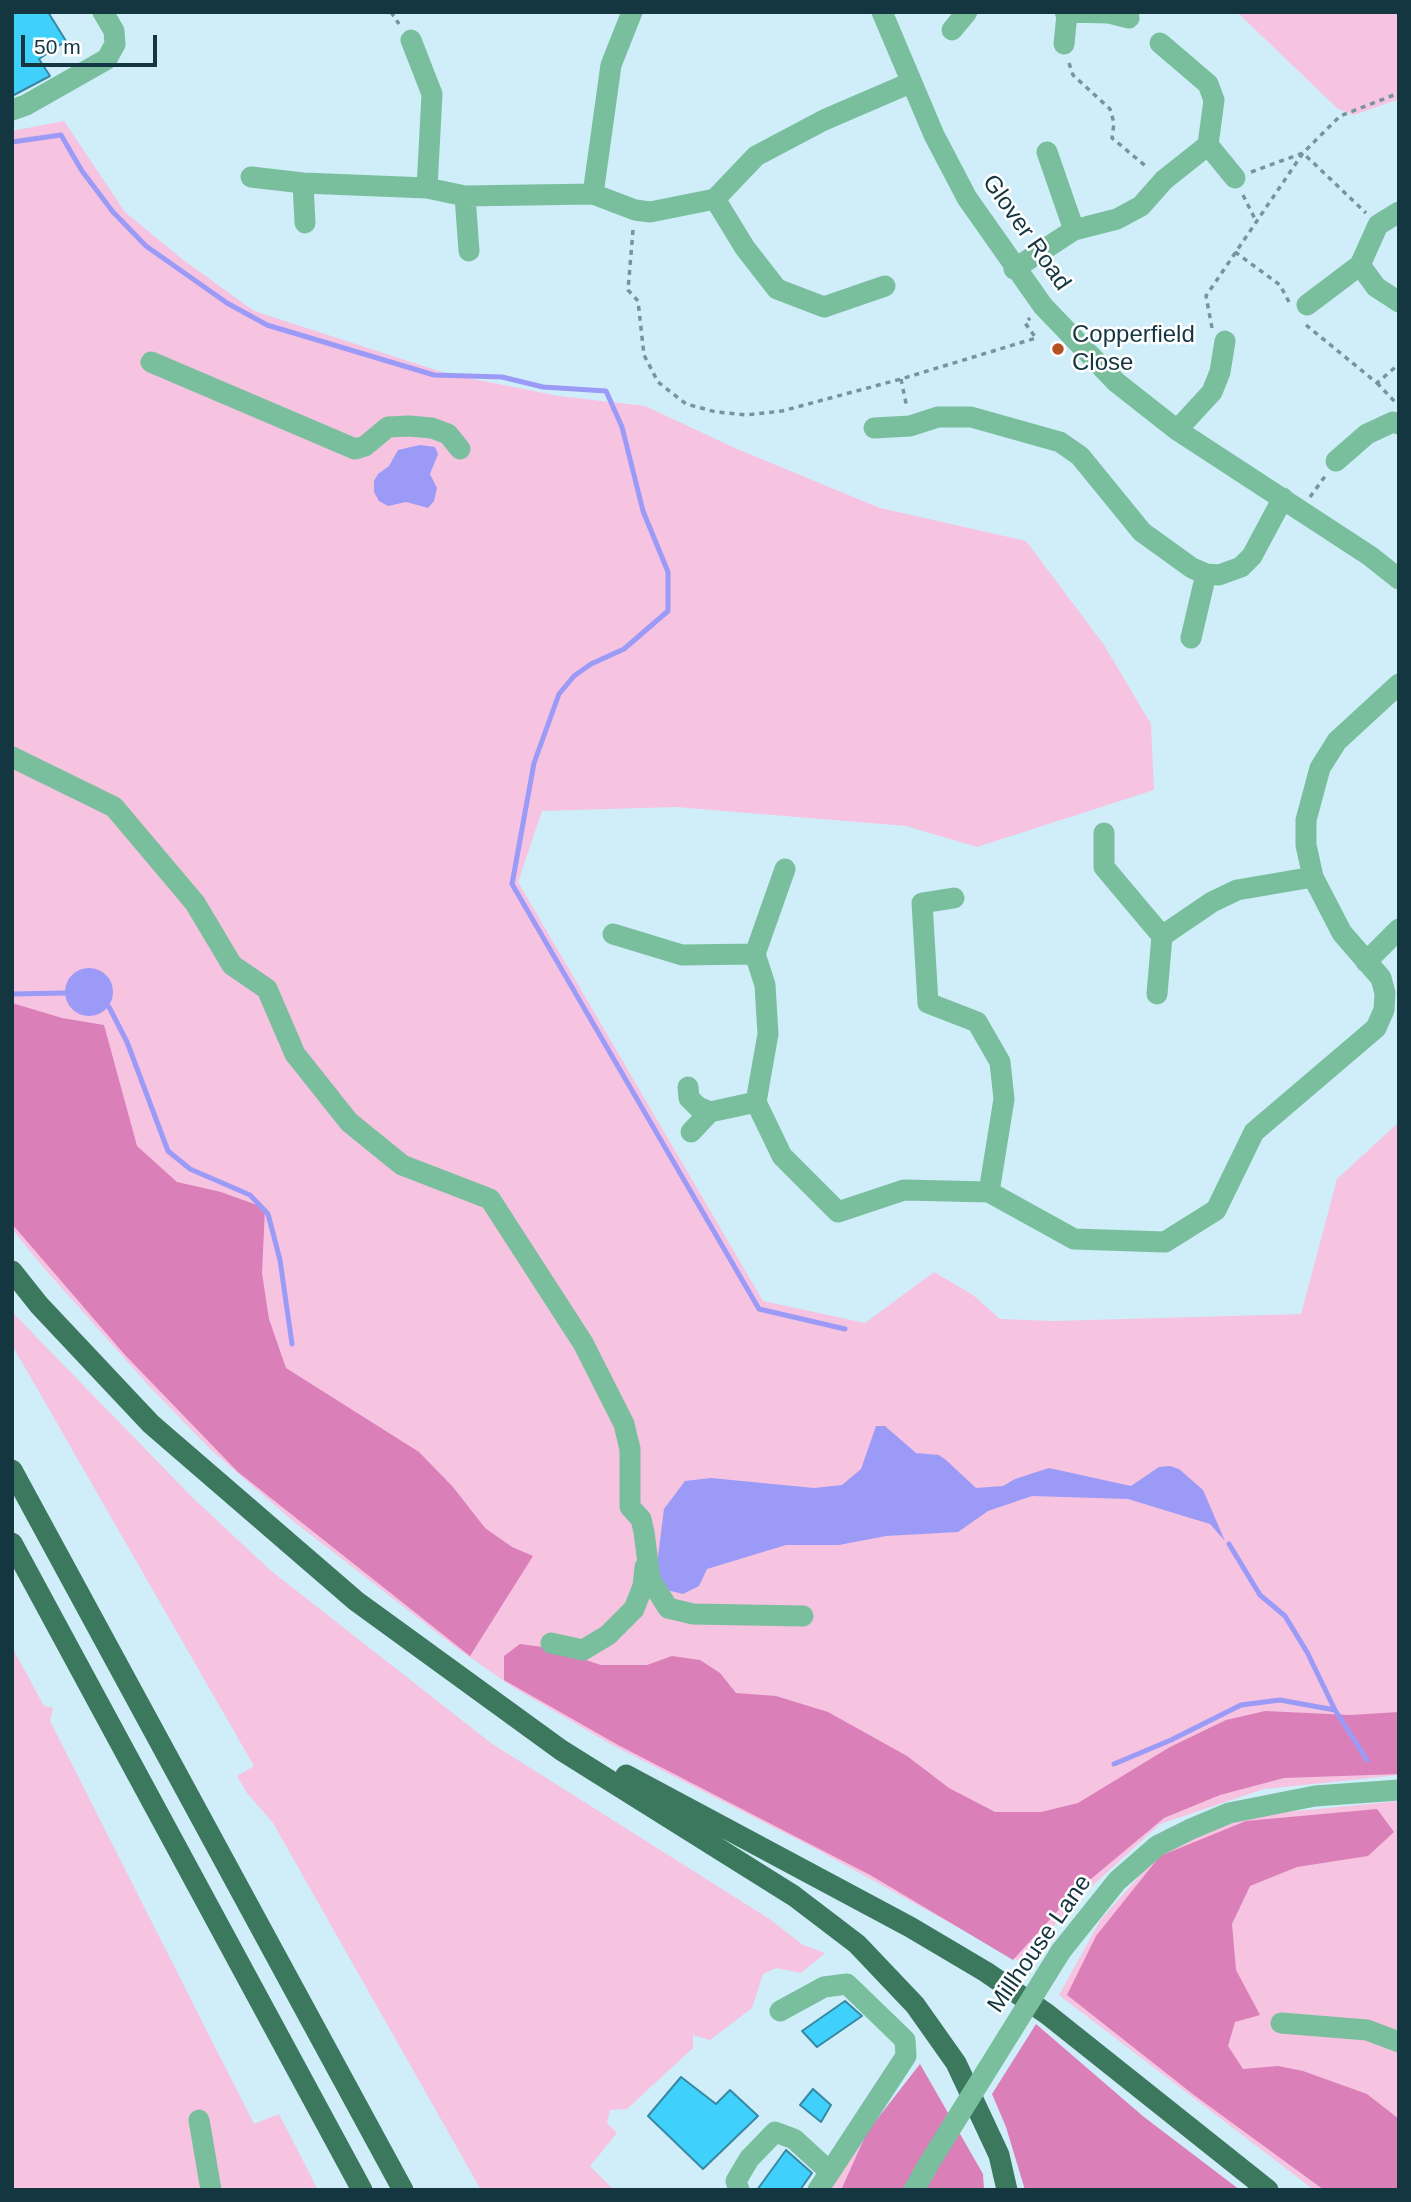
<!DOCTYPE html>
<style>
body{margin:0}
#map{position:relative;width:1411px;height:2202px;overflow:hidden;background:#d0eefa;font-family:Arial,sans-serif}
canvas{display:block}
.frame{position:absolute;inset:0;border:14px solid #143641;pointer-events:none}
.scale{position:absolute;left:21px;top:35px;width:136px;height:32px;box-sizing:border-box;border:4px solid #143641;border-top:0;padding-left:9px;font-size:21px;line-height:24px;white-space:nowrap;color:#143641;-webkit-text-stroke:5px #fff;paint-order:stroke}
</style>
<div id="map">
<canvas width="1411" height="2202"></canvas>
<div class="frame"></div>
<div class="scale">50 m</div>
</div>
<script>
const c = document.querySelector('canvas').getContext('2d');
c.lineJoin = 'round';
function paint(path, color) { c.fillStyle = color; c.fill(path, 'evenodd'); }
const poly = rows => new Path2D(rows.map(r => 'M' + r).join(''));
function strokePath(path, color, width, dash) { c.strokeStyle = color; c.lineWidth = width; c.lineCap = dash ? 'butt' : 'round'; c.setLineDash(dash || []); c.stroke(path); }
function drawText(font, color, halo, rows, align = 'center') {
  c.font = font + ' Arial,sans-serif'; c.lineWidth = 5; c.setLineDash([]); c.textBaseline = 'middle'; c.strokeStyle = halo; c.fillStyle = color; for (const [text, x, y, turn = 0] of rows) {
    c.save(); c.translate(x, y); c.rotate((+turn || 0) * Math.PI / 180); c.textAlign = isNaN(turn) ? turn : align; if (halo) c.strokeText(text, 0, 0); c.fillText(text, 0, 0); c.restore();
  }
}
const green = poly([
 [1237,12,1399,12,1399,99,1354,115,1338,109],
 [64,121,125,212,182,259,254,311,448,374,559,396,645,406,737,449,880,508,1026,541,1104,645,1151,724,1154,790,977,847,906,826,676,807,542,811,518,882,763,1301,865,1323,934,1272,973,1295,1000,1319,1054,1321,1301,1314,1337,1179,1399,1122,1399,1775,1264,1789,1160,1824,1079,1898,1021,1962,814,1848,612,1745,511,1686,454,1646,293,1521,211,1450,149,1386,43,1267,12,1229,12,131],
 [12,1312,192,1497,270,1570,491,1743,771,1920,803,1945,825,1953,801,1973,776,1968,763,1974,752,2008,710,2040,693,2035,693,2048,627,2109,610,2110,607,2123,617,2133,590,2166,614,2190,481,2190,273,1823,247,1793,237,1776,254,1766,12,1345],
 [12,1647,44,1706,53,1708,50,1721,254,2124,279,2114,318,2190,12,2190],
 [1399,1801,1399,2190,1314,2190,1059,1995,1101,1919,1161,1852,1246,1816],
 [867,2132,841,2190,826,2190]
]);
const forest = poly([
 [12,1003,62,1018,104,1025,137,1146,177,1182,221,1192,265,1208,262,1273,269,1319,286,1368,419,1452,453,1487,485,1528,512,1547,533,1556,470,1656,238,1472,125,1355,12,1224],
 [520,1644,550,1648,601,1665,647,1665,672,1656,700,1660,720,1673,736,1693,776,1696,828,1712,907,1756,949,1788,995,1812,1041,1812,1078,1803,1170,1747,1226,1720,1265,1711,1350,1715,1399,1712,1399,1774,1284,1778,1220,1795,1164,1818,1073,1894,1013,1960,872,1876,618,1745,504,1680,504,1656],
 [1377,1809,1394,1832,1368,1856,1297,1867,1250,1886,1232,1924,1236,1970,1260,2015,1235,2022,1228,2046,1243,2069,1278,2066,1303,2071,1367,2094,1399,2119,1399,2190,1324,2190,1194,2095,1067,1995,1096,1936,1160,1856,1246,1821],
 [1036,2024,1144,2117,1240,2190,1025,2190,1006,2127,992,2094],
 [920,2064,983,2174,984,2190,841,2190,867,2132]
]);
const water = poly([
 [420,445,435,447,438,454,430,474,437,488,434,501,428,508,406,502,388,506,379,501,374,492,374,481,378,474,389,466,398,450],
 '65 992a24 24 0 1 1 48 0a24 24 0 1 1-48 0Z',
 [876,1426,885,1426,916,1453,939,1455,946,1460,976,1488,1003,1486,1015,1479,1049,1468,1131,1486,1159,1467,1170,1466,1179,1469,1203,1490,1225,1541,1210,1524,1128,1499,1032,1496,988,1511,958,1532,886,1536,839,1545,786,1545,707,1569,699,1586,683,1594,667,1590,656,1572,664,1509,685,1481,711,1478,814,1488,842,1485,861,1469]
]);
const stream = poly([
 [12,142,61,135,82,171,113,212,146,246,227,303,267,325,434,375,502,377,543,387,606,391,622,427,643,511,668,572,668,611,624,649,591,664,574,676,559,694,534,763,512,884,759,1309,845,1329],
 [12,994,65,993],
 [109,1007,127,1042,168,1151,190,1169,250,1195,268,1214,280,1260,292,1344],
 [1229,1544,1260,1595,1285,1616,1307,1652,1335,1710,1367,1760],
 [1114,1764,1171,1740,1241,1705,1280,1700,1335,1710]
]);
const building = poly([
 [12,12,48,12,66,41,39,59,50,76,12,96,12,12],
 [845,2001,862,2016,817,2047,802,2031,845,2001],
 [681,2077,716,2104,730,2090,758,2116,703,2169,648,2116,681,2077],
 [813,2089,831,2105,821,2122,800,2105,813,2089],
 [786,2150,812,2173,800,2190,757,2190,786,2150]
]);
const path = poly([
 [391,12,399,24],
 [1069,63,1073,75,1110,109,1114,123,1112,138,1148,168],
 [1251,172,1303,153,1366,213],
 [1243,195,1256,221],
 [633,230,628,290,638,301,644,355,658,382,686,404,716,412,746,415,782,411,901,379,1036,338,1025,323,1030,318],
 [1235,252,1280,285,1289,302],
 [1306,325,1377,383,1399,364],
 [1212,328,1206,296,1303,153,1340,116,1399,93],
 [901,379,907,408],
 [1377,383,1397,404],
 [1310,497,1326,475]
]);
const minor = poly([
 [882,12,934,135,967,198,1043,306,1116,382,1177,430,1370,556,1399,579],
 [1065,12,1109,13,1129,18],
 [952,30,967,12],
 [411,40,432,94,427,188],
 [1064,44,1067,14],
 [12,110,26,105,107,59,115,44,114,31,103,12],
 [1208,145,1235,178],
 [1047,152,1074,230],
 [251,177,303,183,427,188,465,196,593,194,635,210,650,212,715,199,756,156,824,120,910,83],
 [303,183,305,223],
 [593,194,611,65,632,12],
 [465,196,469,251],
 [715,199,745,248,777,289,824,307,885,286],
 [1399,212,1378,225,1360,265,1376,287,1399,302],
 [1014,269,1074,230,1117,219,1141,206,1164,180,1208,145,1214,100,1208,84,1160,43],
 [1307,305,1360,265],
 [151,362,355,449,365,446,388,427,409,426,432,428,448,434,460,449],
 [874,428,910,426,938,417,971,417,1060,442,1080,456,1142,532,1192,568,1206,574,1219,575,1241,567,1252,556,1283,498],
 [1177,430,1212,392,1220,372,1225,341],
 [1336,461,1367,434,1393,422,1399,424],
 [1191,638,1206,574],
 [12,757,114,807,195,903,232,965,267,989,295,1054,349,1122,402,1165,490,1199,583,1343,624,1424,630,1449,630,1507,641,1519,644,1532,650,1579,668,1608,693,1614,803,1616],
 [1104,833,1104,867,1162,936,1212,902,1237,890,1313,877],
 [785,869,755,954,765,985,768,1034,756,1102,782,1156,838,1212,904,1190,989,1192,1074,1239,1165,1242,1216,1210,1254,1132,1376,1028,1384,1010,1385,993,1381,978,1342,933,1313,877,1306,845,1306,820,1320,768,1337,741,1399,684],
 [954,898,922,903,928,1003,977,1022,1000,1062,1004,1099,989,1192],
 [613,934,682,955,755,954],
 [1366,962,1399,929],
 [1157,994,1162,936],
 [688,1087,689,1098,698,1107,710,1112],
 [691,1132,710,1112,756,1102],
 [551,1643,583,1650,608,1635,634,1609,643,1586,645,1567],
 [1061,1951,1117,1881,1157,1846,1191,1829,1229,1813,1315,1796,1399,1790],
 [780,2011,824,1987,847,1984,905,2040,906,2056,830,2172],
 [1281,2023,1367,2030,1399,2042],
 [199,2120,211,2190],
 [739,2190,736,2181,749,2159,775,2132,794,2139,830,2172,818,2190],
 [914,2190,928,2165]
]);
const highway = poly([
 [12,1271,39,1305,151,1424,356,1601,561,1750,794,1896,857,1944,915,2005,956,2063,999,2155,1007,2190],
 [12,1470,403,2190],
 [12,1543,362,2190],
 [626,1775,910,1927,986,1972,1047,2014,1268,2190]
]);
const minorBridge = poly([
 [928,2165,1061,1951]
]);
const markers = [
 [1058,349,7,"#b65122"]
];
const streetNames = [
 ["Glover Road",1026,233,55],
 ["Millhouse Lane",1040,1944,-55]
];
const poiNames = [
 ["Copperfield",1072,335],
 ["Close",1072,363]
];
paint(green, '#f6c3e1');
paint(forest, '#db7fb9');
paint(water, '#9b9bf7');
strokePath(stream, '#9b9bf7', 5);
paint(building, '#40d0fc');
strokePath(building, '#3788a2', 2);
strokePath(path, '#7494a0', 3.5, [5, 5]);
strokePath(minor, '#79bf9d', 21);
strokePath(highway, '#3c785d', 21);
strokePath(minorBridge, '#79bf9d', 21);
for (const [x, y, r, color] of markers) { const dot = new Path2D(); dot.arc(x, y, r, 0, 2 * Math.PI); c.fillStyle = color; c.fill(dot); strokePath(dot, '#fff', 2.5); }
drawText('24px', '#143641', '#fff', streetNames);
drawText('24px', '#143641', '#fff', poiNames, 'left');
</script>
